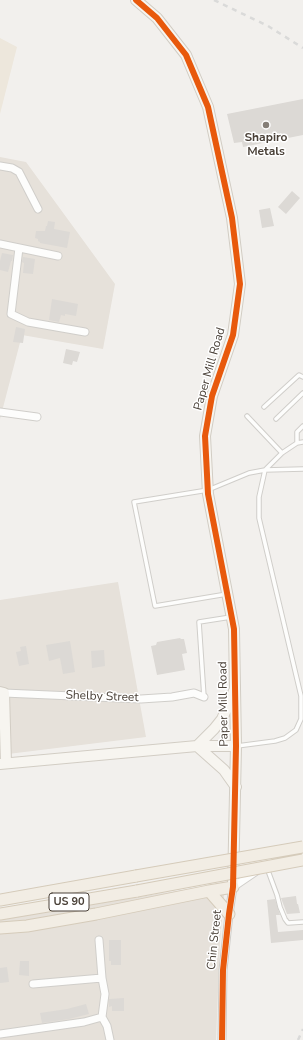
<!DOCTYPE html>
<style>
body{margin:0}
canvas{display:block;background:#f2f0ed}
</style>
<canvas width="303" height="1040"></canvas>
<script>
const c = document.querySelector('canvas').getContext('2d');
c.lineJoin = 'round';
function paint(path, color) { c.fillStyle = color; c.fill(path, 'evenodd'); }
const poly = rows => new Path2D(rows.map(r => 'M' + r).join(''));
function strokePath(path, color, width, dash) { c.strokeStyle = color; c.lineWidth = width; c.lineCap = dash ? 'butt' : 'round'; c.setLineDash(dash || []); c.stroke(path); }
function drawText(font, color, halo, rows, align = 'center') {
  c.font = font + ' "Nunito Sans",sans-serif'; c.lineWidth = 3; c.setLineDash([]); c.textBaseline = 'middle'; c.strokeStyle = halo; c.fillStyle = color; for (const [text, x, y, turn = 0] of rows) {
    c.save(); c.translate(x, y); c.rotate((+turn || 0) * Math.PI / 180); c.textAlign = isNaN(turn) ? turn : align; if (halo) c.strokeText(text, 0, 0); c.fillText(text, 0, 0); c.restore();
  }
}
const residential = poly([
 [0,157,26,162,115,284,103,349,22,335,0,419],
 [118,582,146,737,0,755,0,600],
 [224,883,224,897,220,942,216,1040,0,1040,0,920]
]);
const education = poly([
 [0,38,17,47,0,114]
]);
const building = poly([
 [303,99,303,135,243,147,242,142,234,143,227,114],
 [292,191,300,198,286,214,278,207],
 [270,208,274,226,262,228,259,210],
 [48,221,55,222,54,229,70,232,67,248,40,243,40,242,38,241,38,239,35,238,36,231,45,231,46,226,47,226],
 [2,253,13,255,12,261,11,261,8,272,0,270,0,261],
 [23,257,35,259,33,274,23,273,24,263,22,262],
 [52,299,78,304,76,316,65,314,65,316,61,315,59,322,49,320],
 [16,327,25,329,23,343,13,342],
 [66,349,80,352,77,362,73,361,72,365,63,363],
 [180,638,181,639,184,639,187,653,182,654,185,670,157,675,151,646,156,645,157,642],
 [70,641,75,672,63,674,60,658,49,661,46,645],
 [26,646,29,664,19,666,16,652,21,651,20,647],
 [104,650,105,666,92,668,91,651],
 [296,896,297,904,298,904,300,913,287,914,281,898],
 [275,899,280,915,276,915,278,932,303,930,303,940,271,943,267,900],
 [109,940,121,940,121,965,111,965,111,961,109,961],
 [20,961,29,961,29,976,19,975],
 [7,967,9,982,0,983,0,968],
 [124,998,124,1011,112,1011,112,1006,109,1007,109,999],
 [86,1004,89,1014,69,1019,42,1023,40,1013,67,1009]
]);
const lane = poly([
 [264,407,299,375,303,377],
 [247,416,282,453],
 [276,419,303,393],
 [297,443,297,432,303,426],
 [227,594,155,606,134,502,208,490,249,473,265,470,303,469],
 [204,697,199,622,231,617],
 [237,746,275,741,285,738,296,730,301,719,301,696,259,518,259,497,265,470,282,453,297,443,303,442],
 [267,868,277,895,280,907,285,919,288,923,303,922]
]);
const street = poly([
 [0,166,12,168,19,172,38,209],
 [0,244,58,256],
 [19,248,11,314,28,322,85,332],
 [0,412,37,417],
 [4,693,141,699,172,697,194,693,204,697],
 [99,940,102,978,105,994,102,1017,107,1026,110,1040],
 [33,984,102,978],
 [0,1034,84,1022,102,1017],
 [222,1040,223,970,229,914,233,887,258,870]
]);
const secondary = poly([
 [136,0,157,18,186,55,208,107,232,218,240,284,233,335,212,396,205,436,208,494,234,629,236,746,233,887],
 [234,691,222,719,214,729,197,746,224,770,236,787],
 [0,692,4,693,6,763],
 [0,764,197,746,236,746]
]);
const primary = poly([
 [209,891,229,914],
 [0,900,136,876],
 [0,914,137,891],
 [0,928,27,926,96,914,209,891,233,887]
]);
const rail = poly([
 [214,0,268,26,303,48],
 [298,1040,303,1029]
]);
const primaryBridge = poly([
 [136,876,303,847],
 [137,891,303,860]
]);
const cycleway = poly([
 [136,0,157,18,186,55,208,107,232,218,240,284,233,335,212,396,205,436,208,494,234,629,236,746,233,887,229,914,223,970,222,1040]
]);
const markers = [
 [266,125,4,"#857e77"]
];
const shields = [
 [69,902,40]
];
const shieldNames = [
 ["US 90",69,902]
];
const poiNames = [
 ["Shapiro",266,138],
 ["Metals",266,152]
];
const streetNames = [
 ["Paper Mill Road",210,369,-74],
 ["Shelby Street",102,697,2],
 ["Paper Mill Road",224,704,-91],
 ["Chin Street",215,940,-84]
];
paint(residential, '#e6e1da');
paint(education, '#ede7dc');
paint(building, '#dcd9d5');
strokePath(lane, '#d0ceca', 5.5);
strokePath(street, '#d0ceca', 9);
strokePath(secondary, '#d2cdc4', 12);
strokePath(primary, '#d5cbba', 13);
strokePath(lane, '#fdfdfc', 3.5);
strokePath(street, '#fdfdfc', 7);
strokePath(secondary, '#f7f5f0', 10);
strokePath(primary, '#f2ede4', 11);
strokePath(rail, '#dadad9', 2.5, [5, 5]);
strokePath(primaryBridge, '#d5cbba', 13, []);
strokePath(primaryBridge, '#f2ede4', 11);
strokePath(cycleway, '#e8590c', 6);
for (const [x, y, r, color] of markers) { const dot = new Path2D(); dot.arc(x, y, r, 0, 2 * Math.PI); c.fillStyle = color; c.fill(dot); strokePath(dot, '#fff', 1.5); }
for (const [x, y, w] of shields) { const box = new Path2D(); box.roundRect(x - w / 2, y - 9, w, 18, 3); c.fillStyle = '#fff'; c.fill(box); strokePath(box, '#4a4138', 1); }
drawText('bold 11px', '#4a4138', null, shieldNames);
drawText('bold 12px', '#4a4138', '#fff', poiNames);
drawText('12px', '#4a4138', '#fff', streetNames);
</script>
